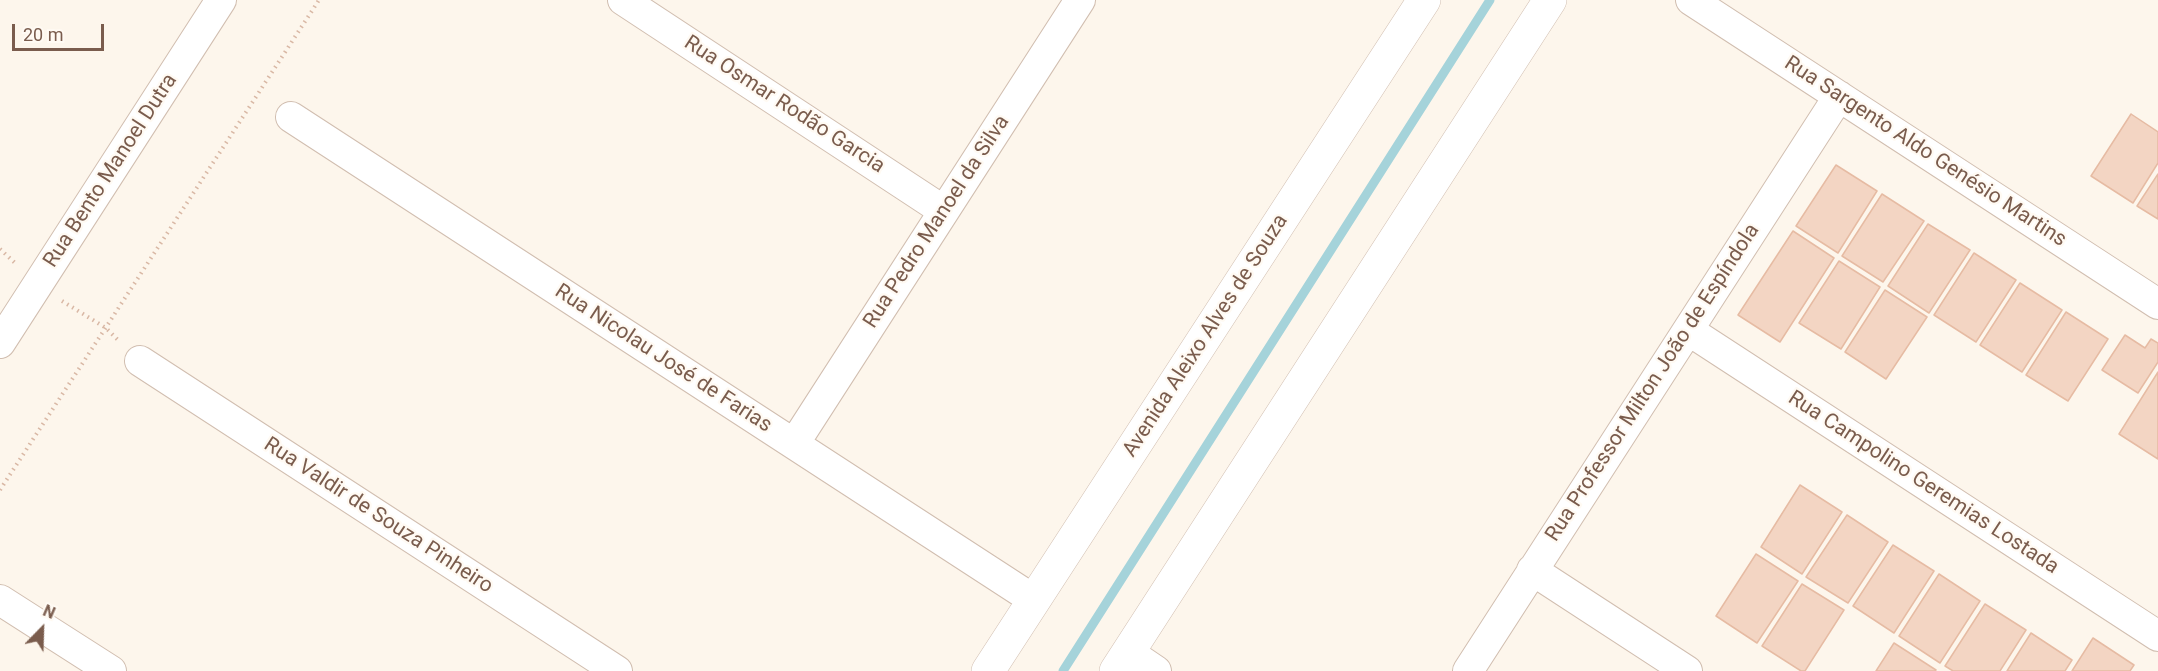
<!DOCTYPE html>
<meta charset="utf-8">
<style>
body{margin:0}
#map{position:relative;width:2158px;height:671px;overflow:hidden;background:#fdf6ec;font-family:Roboto,sans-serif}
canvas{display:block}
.north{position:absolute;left:12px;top:599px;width:60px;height:60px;-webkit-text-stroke:4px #fffaf3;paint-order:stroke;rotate:23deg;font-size:16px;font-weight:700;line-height:24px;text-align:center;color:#7a5c4d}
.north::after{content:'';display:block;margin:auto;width:21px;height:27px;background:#7a5c4d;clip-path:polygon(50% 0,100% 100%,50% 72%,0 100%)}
.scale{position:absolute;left:12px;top:24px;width:92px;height:27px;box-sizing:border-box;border:3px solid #7a5c4d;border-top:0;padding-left:8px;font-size:18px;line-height:21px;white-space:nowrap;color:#7a5c4d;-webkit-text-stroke:4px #fffaf3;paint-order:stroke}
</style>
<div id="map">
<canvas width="2158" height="671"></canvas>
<div class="north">N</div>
<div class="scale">20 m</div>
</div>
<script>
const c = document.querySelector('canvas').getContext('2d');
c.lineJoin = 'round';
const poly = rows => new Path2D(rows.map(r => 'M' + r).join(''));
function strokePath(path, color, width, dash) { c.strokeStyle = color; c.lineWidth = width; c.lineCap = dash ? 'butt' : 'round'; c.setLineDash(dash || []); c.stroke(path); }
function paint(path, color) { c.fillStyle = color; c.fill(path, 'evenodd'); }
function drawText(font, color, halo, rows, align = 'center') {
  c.font = font + ' Roboto,sans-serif'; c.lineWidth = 4.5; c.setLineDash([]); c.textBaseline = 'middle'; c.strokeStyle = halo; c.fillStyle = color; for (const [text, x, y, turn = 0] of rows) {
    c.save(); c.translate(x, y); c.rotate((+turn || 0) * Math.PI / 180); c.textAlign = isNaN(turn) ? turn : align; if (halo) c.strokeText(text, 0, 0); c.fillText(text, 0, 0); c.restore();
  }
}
const stream = poly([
 [1063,671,1490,0]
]);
const building = poly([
 [2131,114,2158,132,2158,163,2133,203,2091,176,2131,114],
 [1836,165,1877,191,1838,253,1796,226,1836,165],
 [2158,174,2158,219,2137,206,2158,174],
 [1882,194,1924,221,1883,282,1842,256,1882,194],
 [1928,224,1970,250,1929,313,1888,286,1928,224],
 [1793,231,1834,258,1780,342,1738,315,1793,231],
 [1974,253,2016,280,1976,342,1934,315,1974,253],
 [1839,261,1880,287,1841,349,1799,323,1839,261],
 [2020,283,2062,310,2022,372,1980,345,2020,283],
 [1885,290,1927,317,1886,379,1845,352,1885,290],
 [2066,312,2108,339,2068,401,2026,375,2066,312],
 [2125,335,2145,348,2151,339,2158,343,2158,362,2138,393,2102,370,2125,335],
 [2158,372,2158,459,2119,434,2158,372],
 [1800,485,1842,512,1802,574,1761,547,1800,485],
 [1847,515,1888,542,1848,603,1806,577,1847,515],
 [1893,545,1934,571,1894,633,1853,606,1893,545],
 [1756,554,1798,581,1757,643,1716,616,1756,554],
 [1939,574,1980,601,1940,663,1899,636,1939,574],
 [1802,584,1844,610,1805,671,1801,671,1762,646,1802,584],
 [1985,604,2026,630,2000,671,1953,671,1945,666,1985,604],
 [2031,633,2072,660,2065,671,2007,671,2031,633],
 [2093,638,2134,665,2130,671,2072,671,2093,638],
 [1894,643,1936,670,1935,671,1876,671,1894,643]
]);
const path = poly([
 [0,249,15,263],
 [62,301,106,328,118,340],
 [0,490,319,0]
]);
const minor = poly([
 [623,0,944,211],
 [1691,0,2158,304],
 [291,117,1034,600],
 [1688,330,2158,636],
 [0,343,221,0],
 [140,361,617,671],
 [794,444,1080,0],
 [1532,570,1687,671],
 [0,600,111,671],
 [1128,652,1156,671],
 [1468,671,1839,96]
]);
const tertiary = poly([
 [988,671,1424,0],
 [1116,671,1550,0]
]);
const streetNames = [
 ["Rua Osmar Rodão Garcia",784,105,33],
 ["Rua Sargento Aldo Genésio Martins",1925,152,33],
 ["Rua Bento Manoel Dutra",111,171,-57],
 ["Rua Pedro Manoel da Silva",937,222,-57],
 ["Avenida Aleixo Alves de Souza",1206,336,-57],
 ["Rua Nicolau José de Farias",663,359,33],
 ["Rua Professor Milton João de Espíndola",1653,383,-57],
 ["Rua Campolino Geremias Lostada",1923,483,33],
 ["Rua Valdir de Souza Pinheiro",378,516,33]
];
strokePath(stream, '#a5d3da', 9);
paint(building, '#f3d5c3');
strokePath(building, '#e6bba3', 1.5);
strokePath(minor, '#d1beb0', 32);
strokePath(tertiary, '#d1beb0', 34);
strokePath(path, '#d9b8a5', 4, [1.5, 4.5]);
strokePath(minor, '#fff', 30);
strokePath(tertiary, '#fff', 33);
drawText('21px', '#7a5c4d', '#fffaf3', streetNames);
</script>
